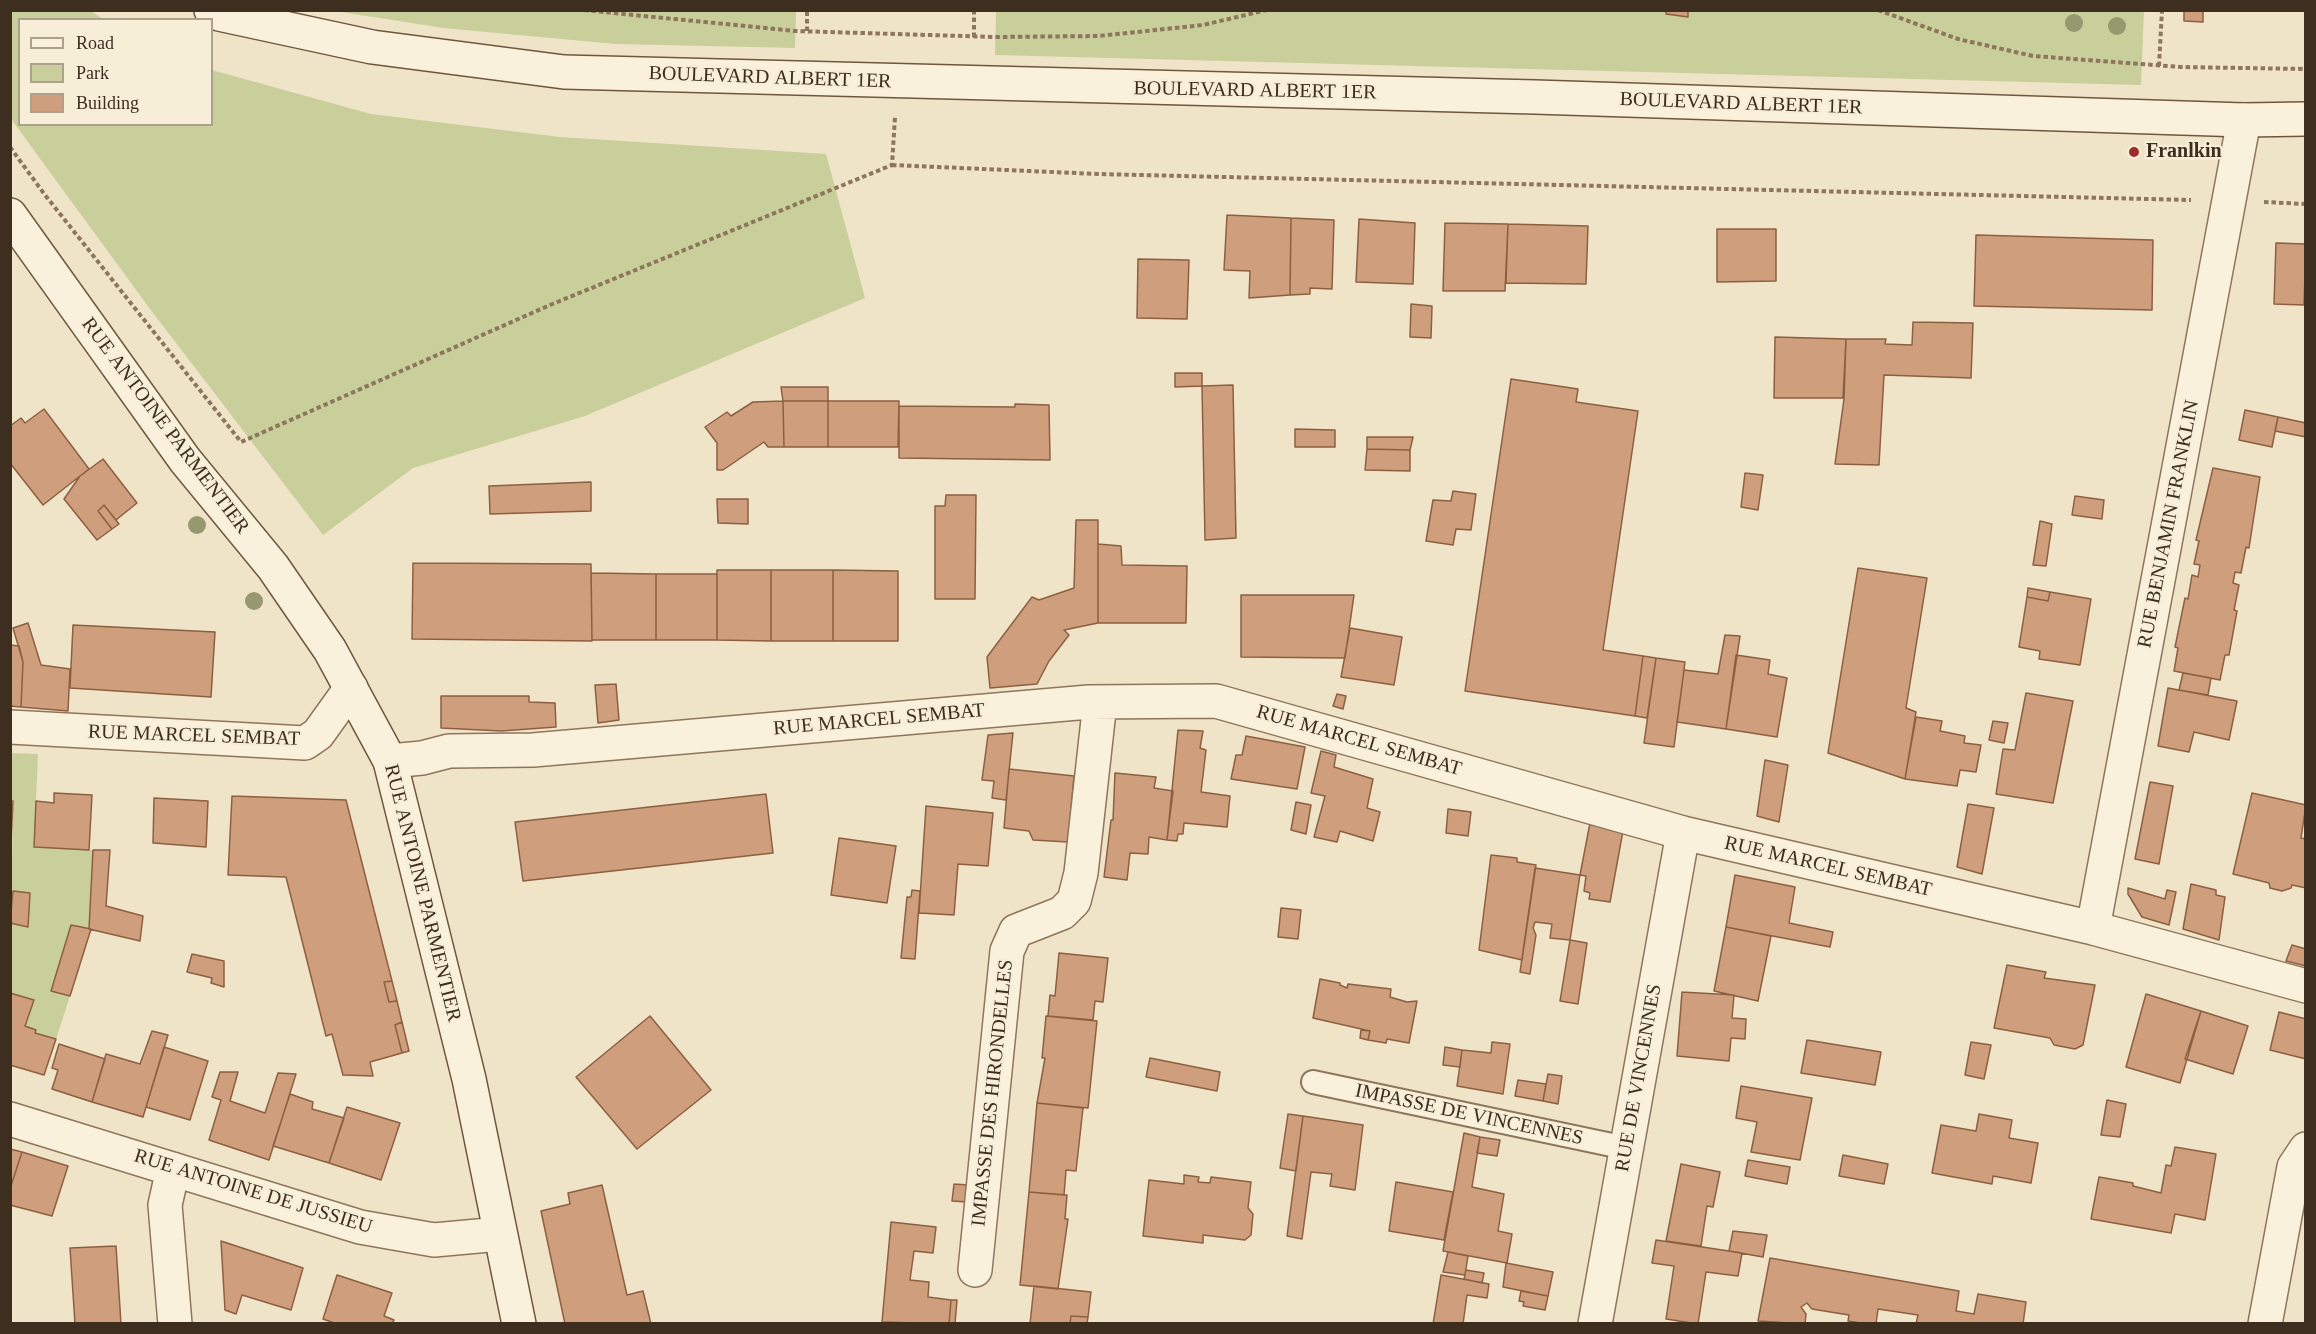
<!DOCTYPE html>
<style>
body{margin:0}
#map{position:relative;width:2316px;height:1334px;overflow:hidden;background:#f0e4c8;font-family:Georgia,serif}
canvas{display:block}
.frame{position:absolute;inset:0;border:12px solid #3d2e20;pointer-events:none}
.legend{position:absolute;left:18px;top:18px;width:195px;height:108px;box-sizing:border-box;background:#f7eed8;border:2px solid #ada18e;margin:0;padding:8px 10px;list-style:none;font-size:18px;color:#3d2e20}
.legend li{display:flex;align-items:center;gap:12px;height:30px}
.legend b{width:30px;border:2px solid #ada18e}
</style>
<div id="map">
<canvas width="2316" height="1334"></canvas>
<div class="frame"></div>
<ul class="legend">
<li><b style="height:8px;background:#faf1dc"></b>Road</li>
<li><b style="height:16px;background:#c9cf9b"></b>Park</li>
<li><b style="height:16px;background:#cf9f7d"></b>Building</li>
</ul>
</div>
<script>
const c = document.querySelector('canvas').getContext('2d');
c.lineJoin = 'round';
function paint(path, color) { c.fillStyle = color; c.fill(path, 'evenodd'); }
const poly = rows => new Path2D(rows.map(r => 'M' + r).join(''));
function strokePath(path, color, width, dash) { c.strokeStyle = color; c.lineWidth = width; c.lineCap = dash ? 'butt' : 'round'; c.setLineDash(dash || []); c.stroke(path); }
function drawText(font, color, halo, rows, align = 'center') {
  c.font = font + ' Georgia,serif'; c.lineWidth = 4.5; c.setLineDash([]); c.textBaseline = 'middle'; c.strokeStyle = halo; c.fillStyle = color; for (const [text, x, y, turn = 0] of rows) {
    c.save(); c.translate(x, y); c.rotate((+turn || 0) * Math.PI / 180); c.textAlign = isNaN(turn) ? turn : align; if (halo) c.strokeText(text, 0, 0); c.fillText(text, 0, 0); c.restore();
  }
}
const green = poly([
 [996,10,2144,11,2141,85,995,55],
 [10,11,91,11,103,19,20,20,20,124,212,124,212,70,371,114,560,137,826,154,865,298,585,416,413,468,323,535,150,309,11,119],
 [335,11,796,11,795,48,616,44,443,28],
 [11,753,38,754,34,846,93,850,89,929,71,925,51,990,70,996,56,1039,35,1033,36,1030,25,1026,33,1001,11,993,11,923,28,927,30,893,13,892,11,922,13,801,10,801]
]);
const building = poly([
 [1666,10,1688,10,1688,17,1666,14,1666,10],
 [2184,10,2203,10,2203,22,2184,21,2184,10],
 [1227,215,1291,218,1290,295,1249,298,1250,271,1224,270,1227,215],
 [1291,218,1334,220,1332,289,1310,288,1310,294,1290,295,1291,218],
 [1359,219,1415,223,1413,284,1356,282,1359,219],
 [1445,223,1508,224,1505,291,1443,291,1445,223],
 [1508,224,1588,226,1586,284,1506,283,1508,224],
 [1717,229,1776,229,1776,281,1717,282,1717,229],
 [1976,235,2153,240,2152,310,1974,306,1976,235],
 [2276,243,2306,244,2304,305,2274,304,2276,243],
 [1138,259,1189,260,1187,319,1137,318,1138,259],
 [1411,304,1432,306,1431,338,1410,337,1411,304],
 [1913,322,1973,323,1971,378,1884,375,1879,465,1835,464,1844,399,1846,339,1886,339,1885,344,1912,345,1913,322],
 [1775,337,1846,339,1843,398,1774,398,1775,337],
 [1175,373,1202,373,1202,386,1175,387,1175,373],
 [1511,379,1578,389,1576,402,1638,411,1603,650,1643,656,1635,716,1465,691,1511,379],
 [1233,385,1236,538,1205,540,1202,386,1233,385],
 [781,387,828,387,828,401,783,401,781,387],
 [783,401,828,401,828,447,784,447,783,401],
 [783,401,784,447,768,447,764,442,723,470,717,470,717,443,705,427,727,412,731,416,753,402,783,401],
 [828,401,899,401,898,447,828,447,828,401],
 [1015,404,1049,405,1050,460,899,458,899,406,1015,407,1015,404],
 [44,409,89,469,43,505,10,463,10,426,21,418,25,423,44,409],
 [2245,410,2278,417,2272,447,2239,440,2245,410],
 [2278,417,2306,423,2306,437,2275,431,2278,417],
 [1295,429,1335,430,1335,447,1295,447,1295,429],
 [1367,437,1413,437,1410,450,1367,449,1367,437],
 [1367,449,1410,450,1410,471,1365,470,1367,449],
 [103,459,137,503,116,520,104,505,98,511,112,529,97,540,64,499,80,476,103,459],
 [2213,468,2260,477,2249,548,2246,547,2241,573,2235,572,2233,583,2239,585,2234,610,2237,611,2229,655,2225,655,2220,680,2174,671,2178,648,2175,647,2185,598,2188,599,2192,575,2198,577,2200,565,2194,564,2199,541,2196,540,2213,468],
 [1745,473,1763,475,1758,510,1741,507,1745,473],
 [591,482,591,511,490,514,489,486,591,482],
 [1453,491,1476,494,1471,530,1456,529,1453,545,1426,541,1433,500,1451,501,1453,491],
 [946,495,976,495,975,599,935,599,935,506,945,506,946,495],
 [2075,496,2104,500,2102,519,2072,515,2075,496],
 [717,499,748,499,748,524,718,523,717,499],
 [104,505,119,524,112,529,98,511,104,505],
 [1076,520,1098,520,1098,623,1064,630,1069,635,1049,661,1037,684,990,688,987,657,1032,597,1039,600,1074,588,1076,520],
 [2040,521,2052,524,2046,566,2033,565,2040,521],
 [1098,544,1121,546,1122,565,1187,566,1186,623,1098,623,1098,544],
 [413,563,591,564,592,641,412,639,413,563],
 [1858,568,1927,578,1906,708,1916,712,1905,779,1828,753,1858,568],
 [717,570,771,570,771,641,717,640,717,570],
 [771,570,833,570,833,641,771,641,771,570],
 [833,570,898,571,898,641,833,641,833,570],
 [591,573,656,574,656,640,592,640,591,573],
 [656,574,717,574,717,640,656,640,656,574],
 [2028,588,2050,592,2048,601,2027,597,2028,588],
 [2050,592,2091,599,2080,665,2039,659,2040,651,2019,647,2027,597,2048,601,2050,592],
 [1241,595,1354,595,1345,658,1241,657,1241,595],
 [28,623,41,665,70,669,68,711,21,707,23,662,13,628,28,623],
 [73,625,215,632,211,697,70,688,73,625],
 [1350,628,1402,637,1394,685,1341,677,1350,628],
 [1725,635,1740,636,1726,729,1677,722,1684,670,1718,674,1725,635],
 [10,645,19,646,23,662,21,707,10,706,10,645],
 [1736,655,1770,660,1768,674,1787,678,1777,737,1726,729,1736,655],
 [1643,656,1656,658,1647,718,1635,716,1643,656],
 [1656,658,1685,662,1674,747,1644,743,1656,658],
 [2183,673,2211,678,2208,695,2179,690,2183,673],
 [616,684,619,720,598,723,595,685,616,684],
 [2168,688,2237,701,2229,740,2194,732,2189,752,2158,746,2168,688],
 [2026,693,2073,701,2053,803,1996,794,2003,749,2015,750,2026,693],
 [1337,694,1346,696,1343,709,1333,706,1337,694],
 [441,696,529,696,529,702,555,703,556,727,501,731,441,728,441,696],
 [1916,717,1942,721,1940,731,1965,736,1964,743,1981,745,1976,772,1960,770,1957,786,1905,779,1916,717],
 [1993,721,2008,723,2004,743,1989,740,1993,721],
 [1178,730,1203,731,1200,748,1206,750,1201,792,1230,796,1227,827,1184,823,1183,834,1178,834,1177,841,1167,840,1178,730],
 [1013,733,1006,800,992,798,994,781,982,780,988,735,1013,733],
 [1246,736,1305,747,1297,789,1231,779,1236,755,1242,755,1246,736],
 [1321,751,1336,755,1334,767,1373,779,1367,808,1380,812,1373,841,1340,831,1337,842,1314,837,1325,796,1311,793,1321,751],
 [1765,760,1788,765,1779,822,1757,816,1765,760],
 [1009,769,1074,776,1068,842,1033,840,1029,831,1004,828,1009,769],
 [1115,773,1156,777,1154,788,1173,791,1167,840,1149,837,1148,854,1130,853,1127,880,1104,877,1111,820,1113,820,1115,773],
 [2150,782,2173,786,2159,864,2135,859,2150,782],
 [54,793,92,795,89,850,34,847,36,801,54,803,54,793],
 [2252,793,2306,805,2301,838,2306,839,2306,888,2292,885,2291,888,2282,891,2270,888,2269,883,2233,874,2252,793],
 [766,794,773,853,523,881,515,822,766,794],
 [232,796,346,800,392,981,384,982,389,1002,397,1001,402,1022,395,1025,402,1053,370,1062,373,1076,343,1075,332,1034,326,1036,286,877,228,875,232,796],
 [154,798,208,801,206,847,153,843,154,798],
 [10,801,13,801,10,864,10,801],
 [1296,802,1311,805,1306,834,1291,830,1296,802],
 [1968,804,1994,808,1982,874,1957,867,1968,804],
 [926,806,993,813,988,866,958,864,954,915,919,913,926,806],
 [1448,809,1471,812,1468,836,1446,833,1448,809],
 [1590,823,1623,831,1610,902,1589,899,1590,893,1584,891,1586,876,1580,875,1590,823],
 [839,838,896,846,887,903,831,895,839,838],
 [93,850,110,850,106,906,143,916,140,941,89,929,93,850],
 [1491,855,1517,858,1517,862,1536,865,1522,960,1479,950,1491,855],
 [1535,868,1580,875,1570,940,1550,938,1552,924,1535,922,1533,928,1536,935,1530,974,1520,972,1535,868],
 [1735,875,1795,887,1789,923,1833,932,1830,947,1726,927,1735,875],
 [2191,884,2216,890,2216,895,2225,897,2219,940,2183,929,2191,884],
 [2128,888,2165,899,2167,890,2176,892,2169,925,2142,917,2128,894,2128,888],
 [912,890,920,891,915,959,901,958,907,897,911,897,912,890],
 [13,891,30,893,28,927,10,923,13,891],
 [1281,908,1301,910,1298,939,1278,937,1281,908],
 [71,925,91,929,70,996,51,991,71,925],
 [1726,927,1771,936,1758,1001,1714,991,1726,927],
 [1570,940,1587,943,1578,1004,1560,1001,1570,940],
 [2292,945,2306,949,2306,966,2286,961,2292,945],
 [1059,953,1108,958,1103,1002,1095,1001,1093,1020,1048,1016,1050,995,1055,996,1059,953],
 [192,954,224,961,224,987,211,983,212,978,187,972,192,954],
 [2007,965,2046,972,2044,978,2095,985,2083,1045,2075,1049,2054,1045,2050,1038,1994,1028,2007,965],
 [1320,979,1340,983,1340,985,1347,988,1348,984,1391,989,1390,997,1407,1002,1417,1001,1409,1043,1387,1039,1386,1043,1368,1040,1370,1031,1313,1018,1320,979],
 [392,981,397,1001,389,1002,384,982,392,981],
 [1682,992,1734,995,1732,1018,1746,1019,1745,1039,1731,1038,1729,1061,1677,1056,1682,992],
 [10,993,34,1000,25,1026,36,1030,35,1033,56,1039,44,1075,10,1065,10,993],
 [2146,994,2201,1011,2180,1083,2126,1067,2146,994],
 [2201,1011,2248,1026,2233,1074,2185,1059,2201,1011],
 [2279,1012,2306,1019,2306,1059,2270,1050,2279,1012],
 [650,1016,711,1090,637,1149,576,1077,650,1016],
 [1046,1016,1097,1021,1088,1108,1037,1103,1045,1058,1042,1058,1046,1016],
 [402,1022,409,1051,402,1053,395,1025,402,1022],
 [1361,1030,1370,1031,1368,1040,1360,1038,1361,1030],
 [152,1031,168,1035,143,1117,92,1102,106,1054,140,1064,152,1031],
 [1807,1040,1881,1052,1875,1085,1801,1073,1807,1040],
 [1492,1042,1510,1044,1503,1094,1457,1086,1462,1050,1491,1053,1492,1042],
 [1971,1042,1991,1045,1984,1079,1965,1075,1971,1042],
 [59,1044,105,1059,92,1102,52,1089,58,1070,52,1068,59,1044],
 [164,1047,208,1061,190,1120,146,1107,164,1047],
 [1445,1047,1462,1050,1460,1067,1443,1065,1445,1047],
 [1150,1058,1220,1072,1217,1091,1146,1077,1150,1058],
 [220,1072,238,1072,230,1101,265,1113,278,1073,296,1074,269,1160,209,1140,221,1100,212,1097,220,1072],
 [1548,1074,1562,1076,1558,1104,1543,1101,1548,1074],
 [1518,1080,1546,1084,1543,1101,1515,1096,1518,1080],
 [1741,1086,1812,1098,1800,1160,1751,1152,1757,1122,1736,1118,1741,1086],
 [290,1094,313,1102,312,1109,344,1118,329,1163,273,1146,290,1094],
 [2107,1100,2126,1104,2120,1137,2101,1135,2107,1100],
 [1037,1103,1083,1108,1076,1171,1066,1170,1064,1195,1029,1192,1037,1103],
 [347,1107,400,1123,381,1180,329,1163,347,1107],
 [1288,1114,1303,1116,1296,1171,1280,1168,1288,1114],
 [1979,1114,2012,1120,2009,1138,2038,1143,2031,1183,1993,1176,1992,1184,1932,1173,1941,1125,1976,1131,1979,1114],
 [1303,1116,1363,1125,1355,1190,1330,1186,1332,1174,1311,1172,1302,1239,1287,1236,1303,1116],
 [1464,1133,1480,1137,1472,1187,1504,1194,1498,1231,1512,1234,1507,1263,1443,1251,1464,1133],
 [1480,1137,1500,1140,1497,1156,1477,1153,1480,1137],
 [2175,1147,2216,1154,2205,1220,2175,1214,2171,1233,2091,1219,2099,1177,2133,1183,2133,1186,2161,1193,2166,1165,2171,1166,2175,1147],
 [10,1149,22,1152,10,1189,10,1149],
 [22,1152,68,1166,52,1216,10,1205,10,1189,22,1152],
 [1843,1155,1888,1164,1884,1184,1839,1176,1843,1155],
 [1748,1160,1790,1167,1787,1184,1745,1176,1748,1160],
 [1681,1164,1720,1172,1713,1207,1707,1206,1701,1246,1666,1241,1681,1164],
 [1184,1175,1199,1177,1198,1182,1210,1183,1211,1177,1251,1182,1248,1208,1253,1214,1251,1235,1245,1240,1203,1235,1203,1243,1143,1236,1149,1180,1184,1184,1184,1175],
 [1396,1182,1453,1192,1444,1240,1389,1231,1396,1182],
 [954,1184,969,1185,967,1202,952,1201,954,1184],
 [602,1185,627,1295,643,1291,651,1324,565,1324,541,1211,570,1204,568,1193,602,1185],
 [1029,1192,1067,1195,1065,1219,1068,1219,1058,1289,1020,1285,1029,1192],
 [891,1222,936,1227,933,1253,914,1251,910,1280,929,1282,928,1297,951,1300,949,1324,882,1322,891,1222],
 [1733,1231,1767,1235,1763,1257,1729,1251,1733,1231],
 [1656,1240,1742,1253,1738,1276,1706,1272,1698,1324,1666,1319,1674,1266,1652,1263,1656,1240],
 [221,1241,303,1268,291,1310,242,1295,236,1314,225,1310,221,1241],
 [116,1246,121,1324,75,1324,70,1248,116,1246],
 [1448,1252,1468,1256,1465,1275,1443,1272,1448,1252],
 [1770,1258,1959,1291,1956,1311,1974,1314,1978,1294,2026,1302,2023,1324,1916,1324,1918,1315,1878,1309,1876,1324,1867,1324,1848,1321,1849,1315,1812,1309,1807,1303,1801,1307,1806,1314,1805,1324,1758,1321,1770,1258],
 [1506,1263,1553,1272,1548,1296,1503,1287,1506,1263],
 [1466,1270,1484,1273,1482,1283,1464,1279,1466,1270],
 [337,1275,392,1293,384,1316,394,1320,392,1324,337,1324,323,1319,337,1275],
 [1441,1275,1489,1284,1487,1298,1467,1295,1463,1324,1433,1324,1441,1275],
 [1034,1286,1091,1292,1088,1317,1071,1316,1070,1324,1030,1324,1034,1286],
 [1521,1291,1548,1296,1545,1310,1523,1306,1524,1302,1519,1301,1521,1291],
 [951,1300,957,1300,955,1324,949,1324,951,1300],
 [1071,1316,1088,1317,1087,1324,1070,1324,1071,1316]
]);
const path = poly([
 [584,10,795,31,996,37,1099,36,1203,25,1267,10],
 [974,10,974,37],
 [1878,10,1958,39,2033,56,2181,67,2306,69],
 [807,31,807,10],
 [2159,66,2162,10],
 [10,147,45,195,241,442,550,305,892,165,895,117],
 [892,165,1098,174,2191,200],
 [2264,202,2306,204]
]);
const lane = poly([
 [1313,1082,1626,1148]
]);
const street = poly([
 [10,727,305,743,318,734,351,688],
 [390,761,422,758,449,751,533,750,1089,702,1216,701,1683,833,2093,928,2306,986],
 [2093,928,2244,120],
 [10,1119,360,1227,434,1240,500,1234],
 [173,1169,165,1205,175,1324],
 [975,1270,1007,951,1016,931,1062,913,1074,901,1081,873,1100,702],
 [1595,1324,1683,833],
 [2265,1324,2294,1167,2306,1149]
]);
const secondary = poly([
 [211,10,219,14,372,47,564,72,1535,97,2244,120,2306,119],
 [10,215,185,460,273,567,330,650,390,761,469,1079,519,1324]
]);
const trees = [
 [2074,23],
 [2117,26],
 [197,525],
 [254,601]
];
const markers = [
 [2134,152,6,"#9e2a2b"]
];
const streetNames = [
 ["BOULEVARD ALBERT 1ER",770,78,2],
 ["BOULEVARD ALBERT 1ER",1255,91,1],
 ["BOULEVARD ALBERT 1ER",1741,104,2],
 ["RUE ANTOINE PARMENTIER",165,426,53],
 ["RUE BENJAMIN FRANKLIN",2169,524,-79],
 ["RUE MARCEL SEMBAT",879,720,-5],
 ["RUE MARCEL SEMBAT",194,736,2],
 ["RUE MARCEL SEMBAT",1359,741,16],
 ["RUE MARCEL SEMBAT",1828,867,13],
 ["RUE ANTOINE PARMENTIER",422,893,76],
 ["RUE DE VINCENNES",1639,1078,-80],
 ["IMPASSE DES HIRONDELLES",993,1093,-84],
 ["IMPASSE DE VINCENNES",1469,1115,12],
 ["RUE ANTOINE DE JUSSIEU",253,1192,17]
];
const poiNames = [
 ["Franlkin",2146,152]
];
paint(green, '#c9cf9b');
paint(building, '#cf9f7d');
strokePath(building, '#8d5f41', 1.5);
strokePath(lane, '#8d765c', 26);
strokePath(street, '#8d765c', 36);
strokePath(secondary, '#6f573f', 36);
strokePath(path, '#8d765c', 4, [4.5, 3]);
strokePath(lane, '#faf1dc', 22);
strokePath(street, '#faf1dc', 33);
strokePath(secondary, '#faf1dc', 33);
c.fillStyle = '#96986f';
for (const [x, y] of trees) { c.beginPath(); c.arc(x, y, 9, 0, 2 * Math.PI); c.fill(); }
for (const [x, y, r, color] of markers) { const dot = new Path2D(); dot.arc(x, y, r, 0, 2 * Math.PI); c.fillStyle = color; c.fill(dot); strokePath(dot, '#f7eed8', 2); }
drawText('20px', '#3d2e20', '#f7eed8', streetNames);
drawText('bold 20px', '#3d2e20', '#f7eed8', poiNames, 'left');
</script>
